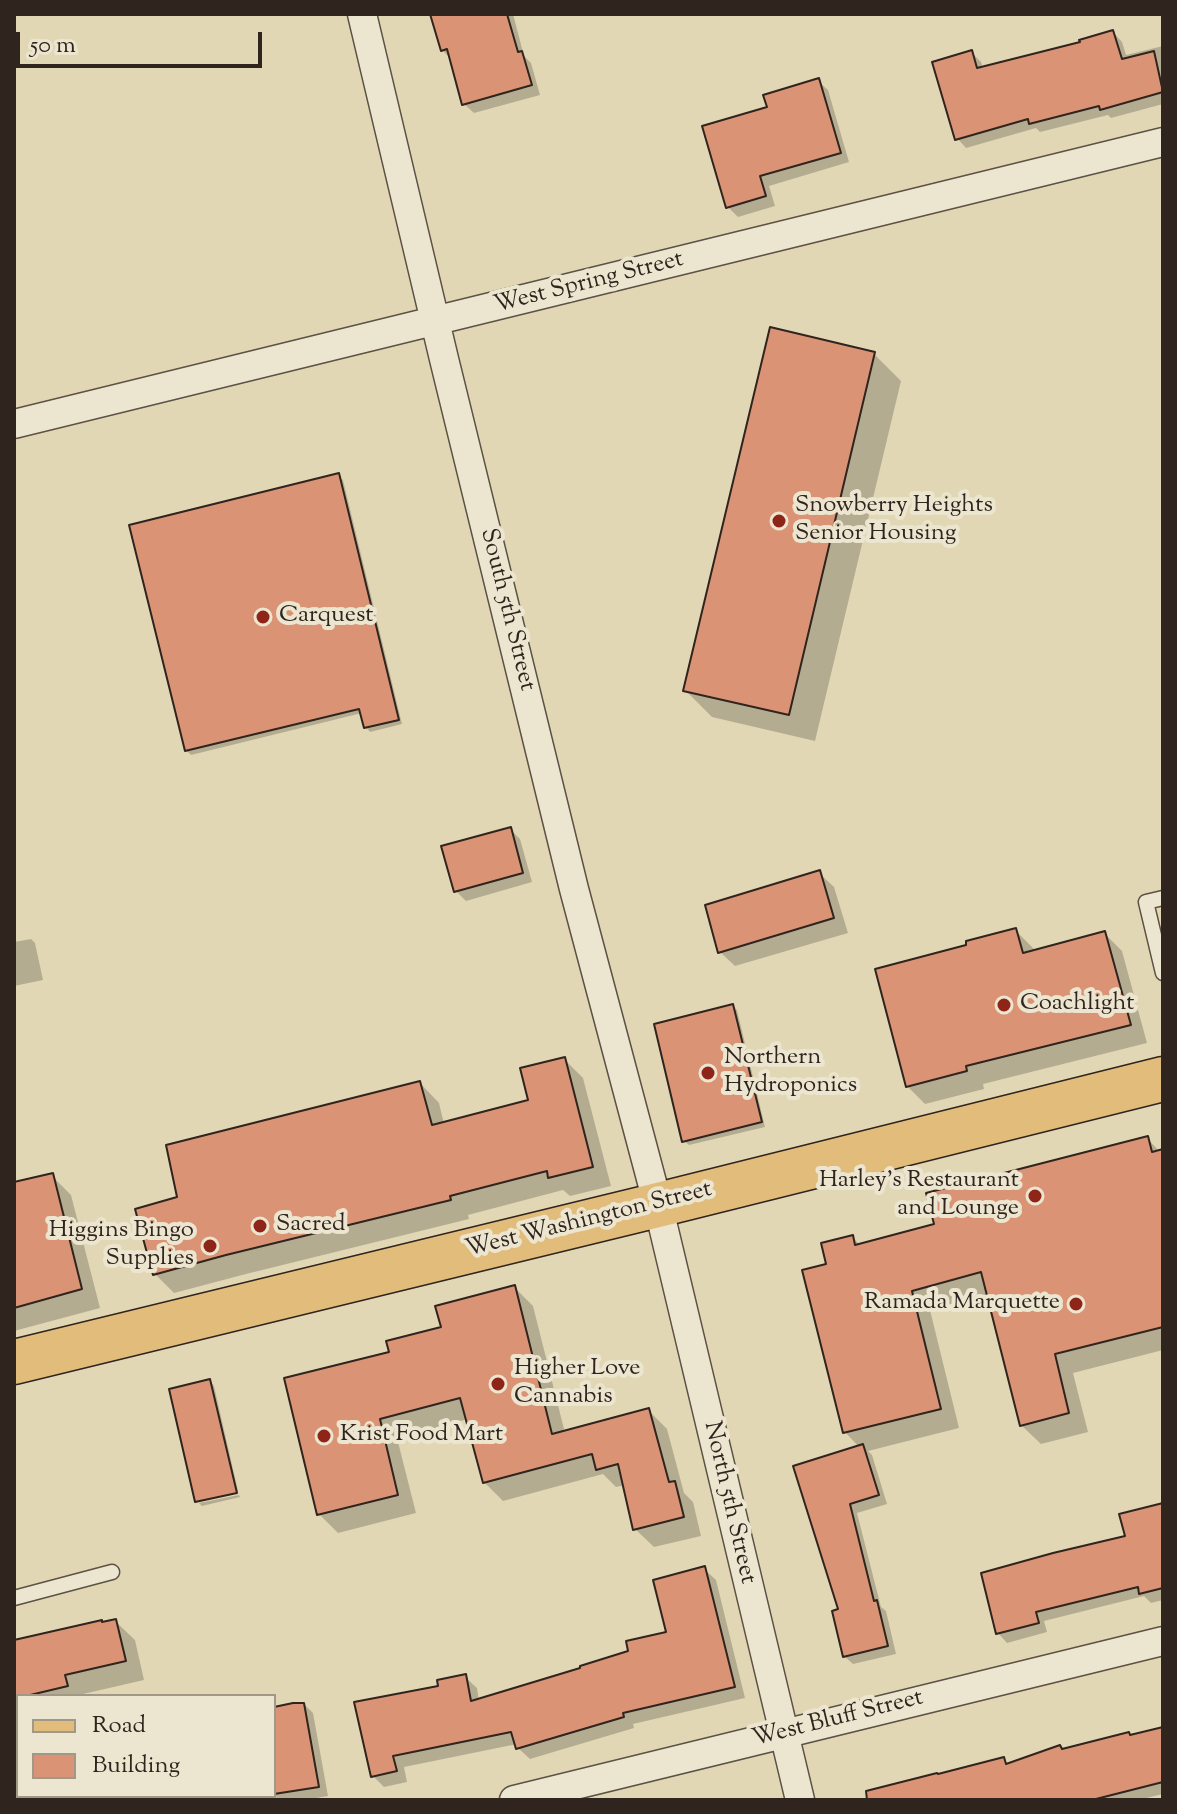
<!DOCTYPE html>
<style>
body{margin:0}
#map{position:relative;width:1177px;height:1814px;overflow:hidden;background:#e2d7b5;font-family:"Sorts Mill Goudy",serif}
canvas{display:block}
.frame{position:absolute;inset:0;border:16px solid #30241e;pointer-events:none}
.legend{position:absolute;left:16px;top:1694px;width:260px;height:104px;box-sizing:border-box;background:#ece5cf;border:2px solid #a19888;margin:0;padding:10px 14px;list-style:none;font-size:24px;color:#30241e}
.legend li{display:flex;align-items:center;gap:16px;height:40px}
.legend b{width:40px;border:2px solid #a19888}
.scale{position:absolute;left:16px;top:32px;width:246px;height:36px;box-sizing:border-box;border:4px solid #30241e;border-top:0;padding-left:10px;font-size:24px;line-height:28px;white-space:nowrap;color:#30241e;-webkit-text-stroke:6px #ece5cf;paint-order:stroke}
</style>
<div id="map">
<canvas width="1177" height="1814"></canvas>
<div class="frame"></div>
<ul class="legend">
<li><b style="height:10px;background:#e1bc7a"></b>Road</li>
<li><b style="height:22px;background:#da9475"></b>Building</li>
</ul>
<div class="scale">50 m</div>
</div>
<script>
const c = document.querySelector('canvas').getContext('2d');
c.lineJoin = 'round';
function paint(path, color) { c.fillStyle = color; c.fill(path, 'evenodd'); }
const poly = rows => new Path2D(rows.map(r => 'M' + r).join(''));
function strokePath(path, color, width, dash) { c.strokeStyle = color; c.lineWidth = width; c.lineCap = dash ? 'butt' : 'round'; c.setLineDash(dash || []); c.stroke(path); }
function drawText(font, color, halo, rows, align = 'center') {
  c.font = font + ' "Sorts Mill Goudy",serif'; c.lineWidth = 8; c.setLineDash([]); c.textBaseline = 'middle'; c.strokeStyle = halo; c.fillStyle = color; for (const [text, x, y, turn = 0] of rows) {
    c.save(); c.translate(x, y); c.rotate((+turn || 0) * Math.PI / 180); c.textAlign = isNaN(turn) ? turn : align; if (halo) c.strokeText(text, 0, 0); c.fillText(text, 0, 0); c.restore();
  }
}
const shadow = poly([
 [432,14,513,14,524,56,531,63,540,95,474,113,464,104,452,60,442,50],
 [1113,32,1122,42,1126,55,1163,46,1163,104,1111,118,1108,115,1040,132,1036,128,966,148,957,138,972,53,981,62,983,69,1082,43],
 [818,81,828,90,849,162,769,186,775,206,738,217,728,207,769,108],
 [874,354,901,381,815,741,712,717,685,690],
 [338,476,343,480,402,724,370,732,366,727,362,713,191,755,186,750],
 [510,829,520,839,532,882,466,901,456,891],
 [819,873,834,887,848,933,735,966,720,952],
 [1015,930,1033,948,1035,952,1104,933,1122,951,1147,1043,983,1084,984,1089,925,1104,907,1086,969,946],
 [31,939,35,943,43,980,14,986,14,942],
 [732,1006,737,1010,765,1127,689,1145,684,1141],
 [564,1059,583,1078,611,1186,570,1196,563,1190,468,1215,469,1219,246,1274,174,1293,155,1274,180,1198,420,1083,439,1103,444,1124,531,1102],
 [1147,1138,1160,1152,1163,1151,1163,1350,1073,1373,1088,1432,1041,1444,1021,1425,988,1294,930,1310,959,1428,868,1451,872,1455,887,1504,857,1513,881,1607,886,1611,896,1654,853,1664,844,1656,841,1611,795,1467,859,1447,845,1432,829,1265,852,1237,861,1246,936,1226],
 [52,1176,71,1195,100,1308,14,1331,14,1184],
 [514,1287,533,1306,565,1433,648,1410,667,1429,684,1493,693,1502,701,1536,654,1547,635,1529,625,1485,616,1487,603,1474,503,1501,484,1482,468,1419,397,1438,416,1513,338,1533,319,1514,391,1354,444,1328],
 [210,1381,214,1386,238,1491,197,1500,197,1501,172,1390],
 [239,1495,240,1497,202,1506,199,1503],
 [1163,1506,1163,1600,1151,1603,1144,1596,1044,1621,1047,1632,1007,1643,998,1633,1127,1538],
 [704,1569,716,1580,745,1698,633,1724,634,1728,530,1759,518,1748,517,1744,404,1767,407,1782,384,1787,373,1776,441,1687,465,1677,477,1688,479,1701,631,1652,669,1634],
 [115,1621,135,1640,144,1680,83,1694,84,1696,18,1696,18,1753,14,1754,14,1642],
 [303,1703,313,1713,328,1796,305,1800,279,1800,274,1795,274,1709],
 [1163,1729,1163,1794,1138,1800,879,1800,1003,1759,1009,1765,1063,1751],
 [123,1796,224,1796,225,1800,125,1800]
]);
const building = poly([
 [430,14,507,14,518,52,522,51,532,85,462,105,447,49,441,51,430,14],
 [1113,30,1122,59,1154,51,1163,92,1100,110,1099,106,1029,124,1028,119,955,140,932,62,972,50,977,68,1080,42,1079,40,1113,30],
 [819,78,841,153,760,176,766,196,726,208,702,126,767,107,763,95,819,78],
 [770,327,875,352,789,715,683,691,770,327],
 [339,473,399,720,364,728,359,709,185,751,129,525,339,473],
 [511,827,523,873,454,892,441,846,511,827],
 [820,870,834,918,718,953,705,905,820,870],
 [1016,928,1023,953,1105,931,1131,1025,966,1066,967,1071,906,1087,875,969,966,945,966,941,1016,928],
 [733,1004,762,1122,682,1142,654,1024,733,1004],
 [565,1057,593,1167,548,1178,547,1171,450,1196,451,1200,226,1255,153,1275,135,1209,177,1197,166,1145,420,1081,432,1125,528,1100,520,1068,565,1057],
 [1148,1136,1152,1152,1163,1149,1163,1327,1055,1354,1069,1413,1020,1426,981,1272,912,1291,941,1409,843,1433,802,1270,826,1264,821,1243,853,1235,855,1245,934,1224,926,1193,1148,1136],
 [53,1173,82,1289,14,1308,14,1182,53,1173],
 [515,1285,552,1434,649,1408,669,1482,675,1481,684,1517,633,1530,618,1464,596,1470,592,1454,483,1483,460,1398,380,1419,398,1495,317,1515,284,1378,389,1352,386,1341,441,1327,435,1306,515,1285],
 [210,1379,237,1493,195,1502,169,1389,210,1379],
 [863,1444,879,1495,850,1504,874,1601,877,1600,888,1646,843,1657,832,1611,838,1609,793,1466,863,1444],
 [1163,1503,1163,1588,1139,1594,1138,1587,1036,1612,1039,1623,996,1634,981,1573,1053,1553,1125,1536,1119,1514,1163,1503],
 [705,1566,735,1687,623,1713,624,1717,516,1749,511,1732,393,1756,397,1771,371,1777,354,1702,438,1686,437,1680,466,1674,471,1701,580,1668,580,1666,628,1651,626,1641,666,1632,653,1580,705,1566],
 [116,1619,126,1661,65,1675,68,1686,26,1696,18,1696,18,1698,14,1699,14,1640,102,1620,102,1622,116,1619],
 [293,1703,304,1703,319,1787,274,1794,274,1707,293,1703],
 [1163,1727,1163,1782,1092,1800,867,1800,866,1791,937,1773,938,1774,1004,1757,1006,1764,1060,1745,1062,1749,1129,1732,1130,1735,1163,1727]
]);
const lane = poly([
 [1163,898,1146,902,1163,973],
 [14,1598,112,1572]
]);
const street = poly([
 [362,14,444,359,574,889,658,1205,800,1800],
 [14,424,1163,142],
 [514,1800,1163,1641]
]);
const primary = poly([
 [14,1362,658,1205,1163,1079]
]);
const markers = [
 [779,521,8,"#8f2418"],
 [263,617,8,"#8f2418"],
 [1004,1005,8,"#8f2418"],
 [708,1073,8,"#8f2418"],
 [1035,1196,8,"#8f2418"],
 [260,1226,8,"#8f2418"],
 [210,1246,8,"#8f2418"],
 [1076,1304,8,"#8f2418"],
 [498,1384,8,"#8f2418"],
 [324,1436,8,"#8f2418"]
];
const streetNames = [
 ["West Spring Street",589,284,-14],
 ["South 5th Street",506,610,76],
 ["West Washington Street",589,1221,-14],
 ["North 5th Street",728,1503,77],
 ["West Bluff Street",838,1720,-14]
];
const poiNames = [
 ["Snowberry Heights",795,507],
 ["Senior Housing",795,535],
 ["Carquest",279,617],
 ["Coachlight",1020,1005],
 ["Northern",724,1059],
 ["Hydroponics",724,1087],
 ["Harley's Restaurant",1019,1182,"right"],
 ["and Lounge",1019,1210,"right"],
 ["Sacred",276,1226],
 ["Higgins Bingo",194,1232,"right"],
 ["Supplies",194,1260,"right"],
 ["Ramada Marquette",1060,1304,"right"],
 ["Higher Love",514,1370],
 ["Cannabis",514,1398],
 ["Krist Food Mart",340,1436]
];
paint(shadow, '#0003');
paint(building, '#da9475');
strokePath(building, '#30241e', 2);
strokePath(lane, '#5c5144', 17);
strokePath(street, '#5c5144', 31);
strokePath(primary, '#30241e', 47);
strokePath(lane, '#ece5cf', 14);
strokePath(street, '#ece5cf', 28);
strokePath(primary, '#e1bc7a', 44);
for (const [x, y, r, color] of markers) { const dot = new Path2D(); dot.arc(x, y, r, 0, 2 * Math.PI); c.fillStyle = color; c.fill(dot); strokePath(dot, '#ece5cf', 3); }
drawText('24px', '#30241e', '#ece5cf', streetNames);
drawText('24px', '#30241e', '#ece5cf', poiNames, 'left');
</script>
